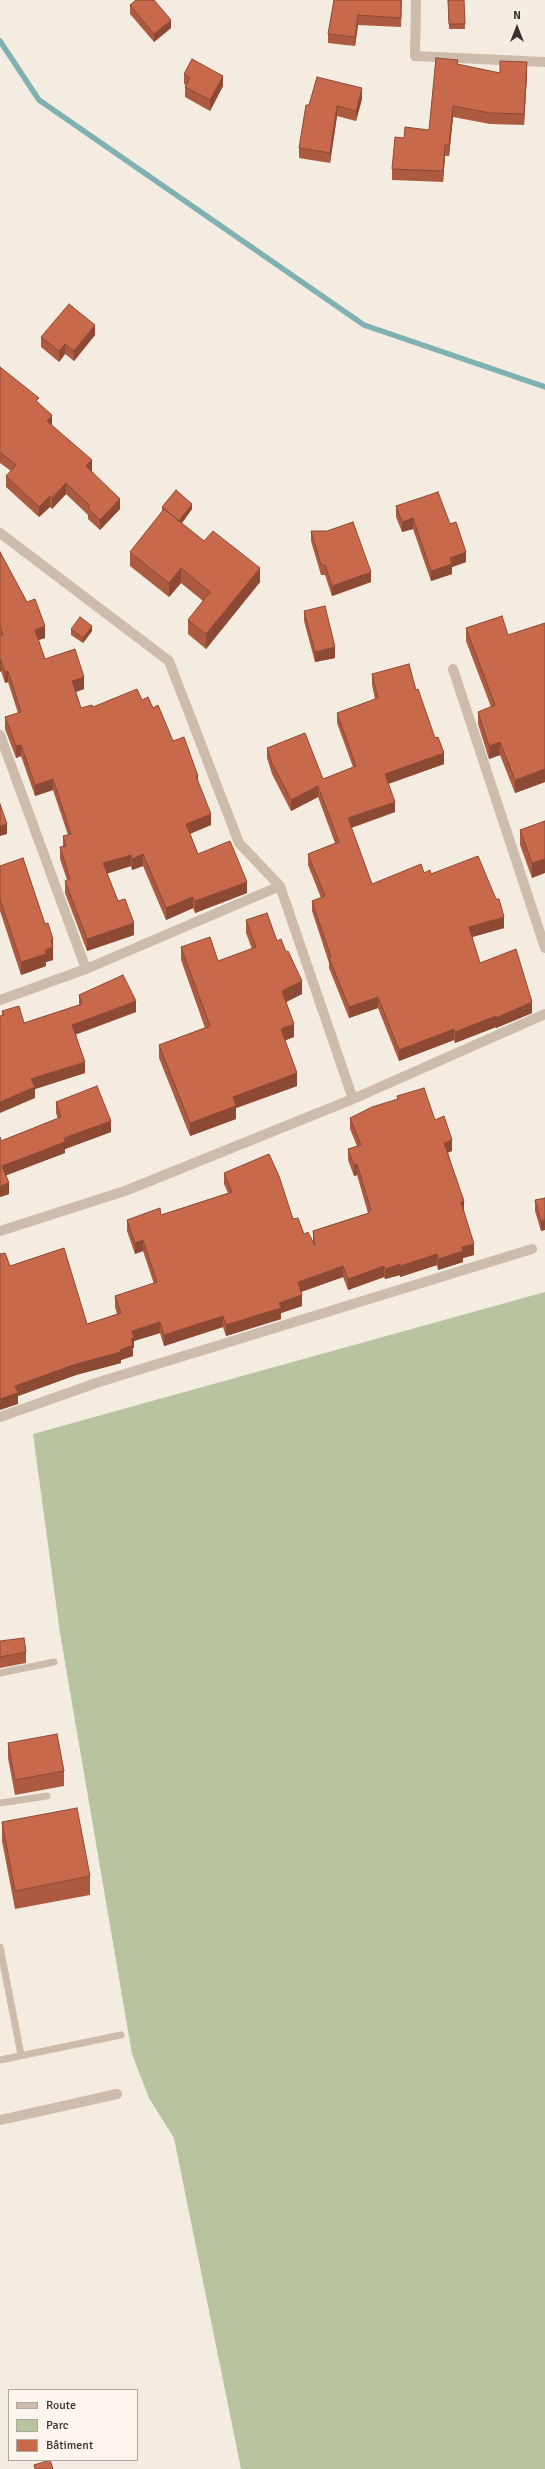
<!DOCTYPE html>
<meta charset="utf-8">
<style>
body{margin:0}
#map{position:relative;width:545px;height:2469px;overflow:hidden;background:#f4ebe1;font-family:Signika,sans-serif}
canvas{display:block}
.legend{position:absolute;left:8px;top:2389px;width:130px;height:72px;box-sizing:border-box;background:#fbf5ee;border:1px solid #aea6a0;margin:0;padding:5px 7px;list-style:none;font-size:12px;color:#3b302b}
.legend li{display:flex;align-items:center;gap:8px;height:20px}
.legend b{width:20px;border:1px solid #aea6a0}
.north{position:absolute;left:497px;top:8px;width:40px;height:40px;-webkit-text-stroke:3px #fbf5ee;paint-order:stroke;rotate:0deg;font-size:11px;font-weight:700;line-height:16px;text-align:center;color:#3b302b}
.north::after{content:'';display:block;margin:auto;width:14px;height:18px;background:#3b302b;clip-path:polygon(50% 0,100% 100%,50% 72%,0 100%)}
</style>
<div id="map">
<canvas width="545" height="2469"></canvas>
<ul class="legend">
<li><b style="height:5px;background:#cdbbac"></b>Route</li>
<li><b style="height:11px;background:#b8c4a0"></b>Parc</li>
<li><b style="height:11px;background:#c8694b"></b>Bâtiment</li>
</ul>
<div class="north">N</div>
</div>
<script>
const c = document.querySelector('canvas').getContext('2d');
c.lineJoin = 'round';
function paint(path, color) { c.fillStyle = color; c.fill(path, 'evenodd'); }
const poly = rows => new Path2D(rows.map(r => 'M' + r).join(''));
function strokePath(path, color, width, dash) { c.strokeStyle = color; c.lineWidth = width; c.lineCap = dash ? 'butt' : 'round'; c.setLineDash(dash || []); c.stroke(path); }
const green = poly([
 [545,1292,545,2469,241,2469,174,2138,149,2098,132,2054,60,1633,33,1434]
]);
const stream = poly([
 [0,41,39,100,364,325,545,387]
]);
const service = poly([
 [0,1673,54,1662],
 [0,1803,47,1796],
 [0,1947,21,2055],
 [0,2060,121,2035]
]);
const minor = poly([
 [416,0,415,56,545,62],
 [0,533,169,661,239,843,280,886,353,1099],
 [453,669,545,948],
 [0,735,86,969],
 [0,1000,86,969,280,886],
 [0,1231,125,1191,353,1099,545,1014],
 [0,1417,99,1382,532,1249],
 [0,2120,117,2094]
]);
const wall = poly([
 [334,0,402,0,401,27,358,25,355,46,328,43,328,34],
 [448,0,464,0,465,29,449,29],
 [130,5,171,28,154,42,130,14],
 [458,65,500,73,527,74,524,125,490,124,453,117,449,156,445,156,443,182,392,180,392,169,429,130],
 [184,74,223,86,210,111,185,97,185,87,186,85,184,84],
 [362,99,356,121,337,116,330,163,299,158,299,148,309,105],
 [95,335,74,361,65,354,59,362,41,347,41,337],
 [0,367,39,403,52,426,92,471,120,509,100,530,88,519,88,515,66,494,52,509,50,507,39,517,6,487,6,476,11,471,0,463],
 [396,506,450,524,466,562,452,567,452,574,431,581,413,529,402,532,396,517],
 [162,507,192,509,182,523,204,541,260,582,206,649,188,634,188,620,203,601,181,583,169,597,130,566,130,552,162,512],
 [311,531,371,582,332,596,325,575,321,575,311,541],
 [0,552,45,638,38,640,45,659,84,689,76,692,81,708,93,707,142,700,153,708,198,783,211,825,190,834,198,854,247,893,195,913,193,908,166,920,143,866,132,870,131,866,107,873,118,901,134,935,87,951,65,893,65,881,67,880,60,859,60,847,63,847,63,836,68,835,53,790,35,796,21,756,16,758,5,729,5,717,18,713,8,682,5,683,1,671,0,672],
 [304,611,335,658,315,662,304,621],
 [545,623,545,782,515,793,500,755,489,759,478,724,478,712,491,707,466,641,466,628,508,635],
 [71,629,92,631,83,643,71,635],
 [372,674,416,690,444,764,388,784,395,812,351,828,372,884,424,873,431,874,504,928,472,937,480,963,532,1013,496,1028,496,1027,455,1043,454,1040,399,1061,378,1008,349,1018,329,968,329,963,312,911,312,901,321,898,308,865,308,854,335,843,318,797,291,811,272,774,267,758,267,748,323,779,353,767,337,723,337,713,375,699,372,685],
 [545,821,532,878,520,845,520,830],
 [0,866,45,924,53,939,53,960,46,962,46,966,21,975,0,911],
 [246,920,277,941,302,994,286,1002,294,1037,285,1040,297,1086,236,1108,236,1119,190,1136,159,1058,159,1045,205,1028,181,960,181,947,218,961,252,949,246,933],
 [79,995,136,1012,76,1034,85,1073,35,1089,35,1098,2,1016,2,1011,24,1023,79,1005],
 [397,1096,435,1120,452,1151,448,1152,464,1212,474,1255,463,1258,463,1262,438,1270,437,1265,400,1277,400,1275,385,1279,384,1277,348,1290,343,1277,301,1292,302,1306,281,1313,281,1319,226,1336,223,1327,164,1346,160,1333,134,1341,134,1348,133,1348,133,1356,121,1360,121,1363,76,1375,18,1396,18,1404,10,1266,87,1324,117,1314,115,1307,115,1296,154,1284,143,1251,135,1254,127,1231,127,1220,161,1215,228,1193,224,1184,224,1173,293,1219,304,1234,313,1242,313,1231,368,1213,357,1175,354,1176,348,1160,348,1149,357,1146,350,1129,350,1118,397,1099],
 [56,1102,111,1132,65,1149,65,1153,6,1175,9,1194,0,1197,1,1141,58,1119,56,1113],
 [545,1198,541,1231,535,1211,535,1200],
 [0,1641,26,1652,26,1663,0,1668],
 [8,1743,64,1771,64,1786,15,1795,8,1758],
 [2,1822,90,1876,90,1895,15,1909,2,1841]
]);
const shadedWall = poly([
 [358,15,358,25,355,46,355,37],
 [171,20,171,28,154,42,154,34],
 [527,62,527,74,524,125,524,114],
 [223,76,223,86,210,111,210,100],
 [362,88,362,99,356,121,356,111],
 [337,106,337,116,330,163,330,153],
 [453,106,453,117,449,156,449,145],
 [445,145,445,156,443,182,443,171],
 [95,325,95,335,74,361,74,351],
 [65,344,65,354,59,362,59,351],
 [52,415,52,426,47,421],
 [92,460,92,471,86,477,86,466],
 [66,483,66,494,52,509,52,498],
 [50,496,50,507,39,517,39,507],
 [120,499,120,509,100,530,100,520],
 [192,504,192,509,179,527,179,521],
 [413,518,413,529,402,532,402,522],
 [466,552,466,562,452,567,452,574,431,581,431,571,450,558],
 [181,568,181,583,169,597,169,583],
 [260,568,260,582,206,649,206,634],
 [371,572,371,582,332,596,332,586],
 [45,626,45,638,35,641,35,630],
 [92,626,92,631,83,643,83,638],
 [335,647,335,658,315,662,315,652],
 [0,660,1,660,1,671,0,672],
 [8,671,8,682,5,683,5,672],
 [84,677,84,689,72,693,72,681],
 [500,742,500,755,489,759,489,746],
 [21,745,21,756,16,758,16,746],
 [444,753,444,764,385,785,385,774],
 [545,769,545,782,515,793,515,780],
 [196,776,198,776,198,787],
 [53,779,53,790,35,796,35,785],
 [318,786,318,797,291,811,291,800],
 [395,802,395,812,348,829,348,818],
 [211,814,211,825,186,835,186,824],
 [7,824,7,834,0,836,0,826],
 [143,854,143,866,132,870,132,859],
 [131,855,131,866,103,875,103,863],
 [545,859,545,873,532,878,532,863],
 [247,882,247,893,195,913,195,901],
 [193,897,193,908,166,920,166,908],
 [504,917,504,928,469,938,469,927],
 [134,923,134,935,87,951,87,939],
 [53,939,53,960,46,962,46,966,21,975,21,962,45,950,51,940],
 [302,981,302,994,282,1004,282,991],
 [378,997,378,1008,349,1018,349,1007],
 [136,1001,136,1012,72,1036,72,1025],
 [532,1002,532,1013,496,1028,496,1018],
 [496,1016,496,1027,455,1043,455,1032],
 [294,1024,294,1037,281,1042,281,1029],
 [454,1029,454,1040,399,1061,399,1050],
 [85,1062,85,1073,35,1089,35,1098,0,1113,0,1102,31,1079],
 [297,1073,297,1086,236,1108,236,1119,190,1136,190,1123,233,1097],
 [111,1121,111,1132,65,1149,65,1153,2,1177,2,1166,64,1138],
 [452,1140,452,1151,444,1154,444,1143],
 [357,1164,357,1175,354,1176,354,1165],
 [9,1183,9,1194,0,1197,0,1186],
 [464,1201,464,1212,461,1213,461,1202],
 [545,1219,545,1230,541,1231,541,1221],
 [143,1240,143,1251,135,1254,135,1243],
 [474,1244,474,1255,463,1258,463,1262,438,1270,438,1259,462,1247],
 [437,1254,437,1265,400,1277,400,1266],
 [400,1264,400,1275,385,1279,385,1269],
 [343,1266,343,1277,298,1293,298,1282],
 [384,1266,384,1277,348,1290,348,1279],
 [302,1295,302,1306,281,1313,281,1319,226,1336,226,1325,279,1303],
 [223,1316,223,1327,164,1346,164,1335],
 [160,1322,160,1333,134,1341,134,1348,133,1348,133,1356,121,1360,121,1363,76,1375,18,1396,18,1404,0,1410,0,1399,15,1386,76,1364,120,1350,131,1339,132,1331]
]);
const building = poly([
 [136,0,154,0,171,20,154,34,130,5,136,0],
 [334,0,401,0,401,18,358,15,355,37,328,34,334,0],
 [448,0,464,0,465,24,449,24,448,0],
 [436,58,458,60,457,64,500,73,500,61,527,62,524,114,490,113,453,106,449,145,445,145,443,171,392,169,395,137,404,138,405,127,429,130,436,58],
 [192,59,223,76,210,100,185,87,190,78,184,74,192,59],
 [317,77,362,88,356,111,337,106,330,153,299,148,306,105,309,105,317,77],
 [69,304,95,325,74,351,65,344,59,351,41,337,69,304],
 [0,367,39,398,36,401,52,415,47,421,92,460,86,466,120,499,100,520,88,508,90,506,66,483,52,498,50,496,39,507,6,476,16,465,0,452,0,367],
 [176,490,192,504,179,521,162,507,176,490],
 [438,492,450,524,456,522,466,552,450,558,452,564,431,571,413,518,402,522,396,506,438,492],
 [164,509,204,541,213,531,260,568,206,634,188,620,210,592,181,568,169,583,130,552,164,509],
 [353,522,371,572,332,586,325,565,321,565,311,531,327,531,353,522],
 [0,552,27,602,35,599,45,626,35,630,45,659,75,649,84,677,72,681,81,708,92,705,93,707,137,689,142,700,148,697,153,708,158,705,173,741,184,737,198,776,196,776,211,814,186,824,198,854,230,841,247,882,195,901,193,897,166,908,143,854,132,859,131,855,103,863,118,901,125,899,134,923,87,939,65,881,70,879,60,847,66,846,63,836,71,834,53,779,35,785,21,745,16,746,5,717,21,712,8,671,5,672,1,660,0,660,0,636,3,635,0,626,0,552],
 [325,606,335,647,315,652,304,611,325,606],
 [502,616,508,635,545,623,545,769,515,780,500,742,489,746,478,712,495,705,466,628,502,616],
 [80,617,92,626,83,638,71,629,80,617],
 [409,664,416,690,418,689,435,738,438,737,444,753,385,774,395,802,348,818,372,884,421,864,424,873,430,870,431,874,478,856,496,899,499,899,504,917,469,927,480,963,516,949,532,1002,496,1018,496,1016,455,1032,454,1029,399,1050,378,997,349,1007,329,958,331,957,312,901,325,896,308,854,339,842,318,786,291,800,272,763,267,748,305,733,323,779,356,766,337,713,378,698,372,674,409,664],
 [0,804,7,824,0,826,0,804],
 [545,821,545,859,532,863,520,830,545,821],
 [23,858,45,924,48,923,53,939,51,940,53,947,45,950,46,954,21,962,0,899,0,866,23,858],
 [267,913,277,941,281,939,286,952,288,951,302,981,282,991,294,1024,281,1029,297,1073,233,1097,236,1106,190,1123,159,1045,210,1026,181,947,210,937,218,961,256,947,246,920,267,913],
 [123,975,136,1001,72,1025,85,1062,31,1079,35,1087,0,1102,0,1016,4,1015,2,1011,19,1006,24,1023,82,1004,79,995,123,975],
 [97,1086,111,1121,64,1138,65,1142,2,1166,9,1183,0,1186,0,1137,1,1141,61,1117,56,1102,97,1086],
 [424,1088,435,1120,444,1116,452,1140,444,1143,464,1201,461,1202,474,1244,462,1247,463,1251,438,1259,437,1254,400,1266,400,1264,385,1269,384,1266,348,1279,343,1266,298,1282,302,1295,279,1303,281,1308,226,1325,223,1316,164,1335,160,1322,132,1331,134,1337,131,1339,133,1345,120,1350,121,1352,76,1364,15,1386,18,1393,0,1399,0,1254,5,1253,10,1266,64,1248,87,1324,121,1313,115,1296,157,1282,143,1240,135,1243,127,1220,160,1208,161,1215,232,1192,224,1173,269,1154,279,1176,293,1219,298,1218,304,1234,308,1232,315,1246,313,1231,369,1213,368,1211,371,1210,357,1164,354,1165,348,1149,361,1145,350,1118,372,1107,398,1099,397,1096,424,1088],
 [545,1198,545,1219,541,1221,535,1200,545,1198],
 [24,1638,26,1652,0,1657,0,1641,24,1638],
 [57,1734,64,1771,15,1780,8,1743,57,1734],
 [77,1808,90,1876,15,1891,2,1822,77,1808],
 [50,2460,53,2469,35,2469,34,2465,50,2460]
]);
paint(green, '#b8c4a0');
strokePath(stream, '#7fb0b2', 5.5);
strokePath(service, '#cdbbac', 7);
strokePath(minor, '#cdbbac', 10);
paint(wall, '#ac5a40');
paint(shadedWall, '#8c4a34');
paint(building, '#c8694b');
strokePath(building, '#8c4a34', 1);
</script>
